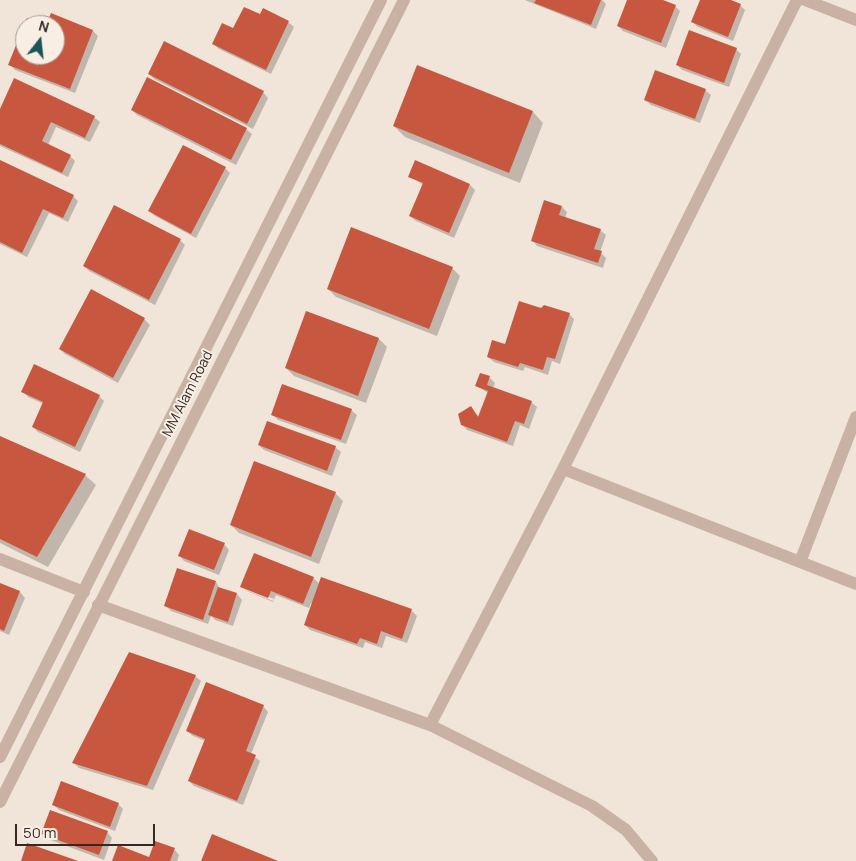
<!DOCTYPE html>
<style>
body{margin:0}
#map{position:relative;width:856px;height:861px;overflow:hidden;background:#f1e4d8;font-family:Manrope,sans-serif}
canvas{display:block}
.north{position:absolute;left:15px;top:15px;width:50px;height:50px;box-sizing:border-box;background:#f9eee4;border:1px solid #aa9f98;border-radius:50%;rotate:16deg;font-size:14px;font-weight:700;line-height:20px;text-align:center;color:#342926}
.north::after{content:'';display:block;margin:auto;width:18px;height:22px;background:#1b5556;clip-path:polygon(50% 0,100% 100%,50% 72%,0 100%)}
.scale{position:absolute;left:15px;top:824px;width:140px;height:22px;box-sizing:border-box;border:2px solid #342926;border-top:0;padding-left:6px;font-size:15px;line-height:18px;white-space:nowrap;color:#342926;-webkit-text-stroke:4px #f9eee4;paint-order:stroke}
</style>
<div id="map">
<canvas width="856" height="861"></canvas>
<div class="north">N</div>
<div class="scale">50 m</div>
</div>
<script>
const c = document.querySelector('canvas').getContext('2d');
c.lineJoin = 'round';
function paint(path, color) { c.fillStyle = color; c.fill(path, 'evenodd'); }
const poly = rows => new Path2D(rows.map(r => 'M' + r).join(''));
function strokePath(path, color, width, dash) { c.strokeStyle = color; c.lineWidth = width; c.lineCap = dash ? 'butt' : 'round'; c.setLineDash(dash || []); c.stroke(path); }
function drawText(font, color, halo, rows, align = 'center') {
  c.font = font + ' Manrope,sans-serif'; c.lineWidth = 4; c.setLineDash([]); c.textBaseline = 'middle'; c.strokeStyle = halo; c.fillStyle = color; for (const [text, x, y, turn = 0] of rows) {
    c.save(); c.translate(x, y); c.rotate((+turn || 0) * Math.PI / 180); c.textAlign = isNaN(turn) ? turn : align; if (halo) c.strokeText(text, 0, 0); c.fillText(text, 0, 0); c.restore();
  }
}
const shadow = poly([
 [525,0,602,0,606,4,596,29],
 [628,0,660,0,675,6,680,11,666,48,623,31,618,26],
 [701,0,727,0,740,5,745,10,733,41,698,27,692,22],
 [52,14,93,31,98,36,75,93,15,70,9,64,25,25,25,55,55,55,55,25,48,25],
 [260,16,288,22,294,27,271,74,219,49,214,44],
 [165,43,263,92,268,98,253,129,154,79,149,74],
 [736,49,741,54,729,87,682,70,677,65],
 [418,67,533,112,543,123,520,183,405,137,394,126],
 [705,90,711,95,700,123,651,105,645,100],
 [132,110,246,129,252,134,236,165,137,115],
 [0,112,94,117,100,122,90,142,56,127,48,145,70,156,75,161,68,177,0,146],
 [0,161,73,196,78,201,68,222,49,213,27,257,0,244],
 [225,168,230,173,196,238,155,216,150,211],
 [410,176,470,185,475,190,454,238,416,221,410,216,423,185],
 [562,207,567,212,565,218,600,230,606,235,600,252,606,258,603,268,537,246,532,240],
 [180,240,185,245,155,305,89,271,84,266],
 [452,268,460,276,437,336,336,297,328,289],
 [92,291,144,319,150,325,118,383,65,354,60,349],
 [541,309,569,314,574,319,560,364,552,361,548,375,525,367,523,371,494,362,488,357,506,346],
 [307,312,379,339,387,347,366,403,294,376,286,368],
 [481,375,490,378,495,383,493,388,531,402,537,407,529,429,520,425,513,446,467,430,462,424,471,408,479,417,488,393,477,386],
 [23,391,99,396,104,401,80,452,38,432,33,427,44,404,28,397],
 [351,410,357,415,346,444,278,420,272,414],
 [0,437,85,475,96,485,48,567,0,543],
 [259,445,335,447,341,452,332,476,264,450],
 [335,493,343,501,319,564,239,533,231,525],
 [224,544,229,550,219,575,184,561,179,555],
 [254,555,313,578,320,584,411,610,417,616,407,643,386,636,382,648,365,642,363,648,310,630,305,625,313,604,311,603,309,608,276,595,273,602,247,591,242,586],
 [246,588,274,599,273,601,246,590],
 [216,582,220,589,237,594,242,600,233,626,215,620,211,616,208,624,171,611,166,606],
 [0,585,20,592,25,598,9,635,0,631],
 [195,676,201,681,153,790,79,768,74,763],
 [263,706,268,712,251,754,260,761,243,805,194,786,189,781,205,741,193,736,187,731],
 [118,804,123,809,115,831,59,810,54,805],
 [107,832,112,838,104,860,48,839,43,834],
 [174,849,179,855,177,861,114,861,150,858]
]);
const building = poly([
 [536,0,601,0,591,25,534,3],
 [627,0,663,0,676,5,661,43,617,26],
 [700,0,731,0,741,4,728,37,691,22],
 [244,7,260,14,263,8,289,21,266,70,212,44,222,23,233,28],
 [51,13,93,30,70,89,8,65,27,18,45,25,25,25,25,55,55,55,55,25,46,25],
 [689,30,737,48,724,83,676,65],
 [164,41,264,91,247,124,148,74],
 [417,65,533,111,509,173,393,126],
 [655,70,706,89,695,119,644,100],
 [147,77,247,128,231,160,131,110],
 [14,78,95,116,85,138,51,122,42,141,71,155,62,173,0,144,0,109],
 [183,145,226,167,191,234,148,211],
 [0,160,74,195,63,218,43,209,22,253,0,242],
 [415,160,470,184,449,233,409,216,423,183,408,177],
 [544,200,562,206,559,215,601,229,594,249,602,251,598,263,531,241],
 [114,205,181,239,149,300,83,266],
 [351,227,453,267,429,329,327,289],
 [91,289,145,318,113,378,59,349],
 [519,301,541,308,544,305,570,313,555,359,547,357,543,370,520,363,518,367,487,357,492,340,505,344],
 [306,311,379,338,358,396,285,368],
 [34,364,100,395,75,447,32,427,43,402,21,392],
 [480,373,490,376,487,385,532,401,524,424,515,421,507,442,461,425,458,414,471,406,478,417,488,391,475,386],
 [282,384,352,409,341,440,271,415],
 [267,421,336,446,327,471,258,445],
 [0,436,86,474,37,557,0,539],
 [254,461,336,492,311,557,230,525],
 [189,529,225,543,214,570,178,556],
 [254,553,314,577,303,604,271,591,268,598,240,587],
 [177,568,216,581,203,620,164,606],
 [321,577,412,609,402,639,381,631,377,644,360,638,357,644,304,625],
 [0,583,20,591,4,631,0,629],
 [218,587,237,593,228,622,208,615],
 [129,652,196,675,147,786,72,763],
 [206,682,264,705,246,751,256,755,237,801,188,781,205,739,186,731],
 [61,781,119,803,110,827,52,805],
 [50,810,108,831,99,855,41,834],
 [212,834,278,861,201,861],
 [155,841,175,848,170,861,112,861,118,845,149,857],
 [27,843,78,861,21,861]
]);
const minor = poly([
 [805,0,856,20],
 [563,469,856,584],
 [0,559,84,592],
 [800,562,856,417],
 [98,605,430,725,592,806,626,830,652,861],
 [430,725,563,469,797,0]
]);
const tertiary = poly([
 [0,757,381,0],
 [0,802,404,0]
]);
const streetNames = [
 ["MM Alam Road",188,394,-63]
];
paint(shadow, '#0003');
paint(building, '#c7583f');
strokePath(minor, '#c9b2a4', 12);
strokePath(tertiary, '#c9b2a4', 12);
drawText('14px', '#342926', '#f9eee4', streetNames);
</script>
